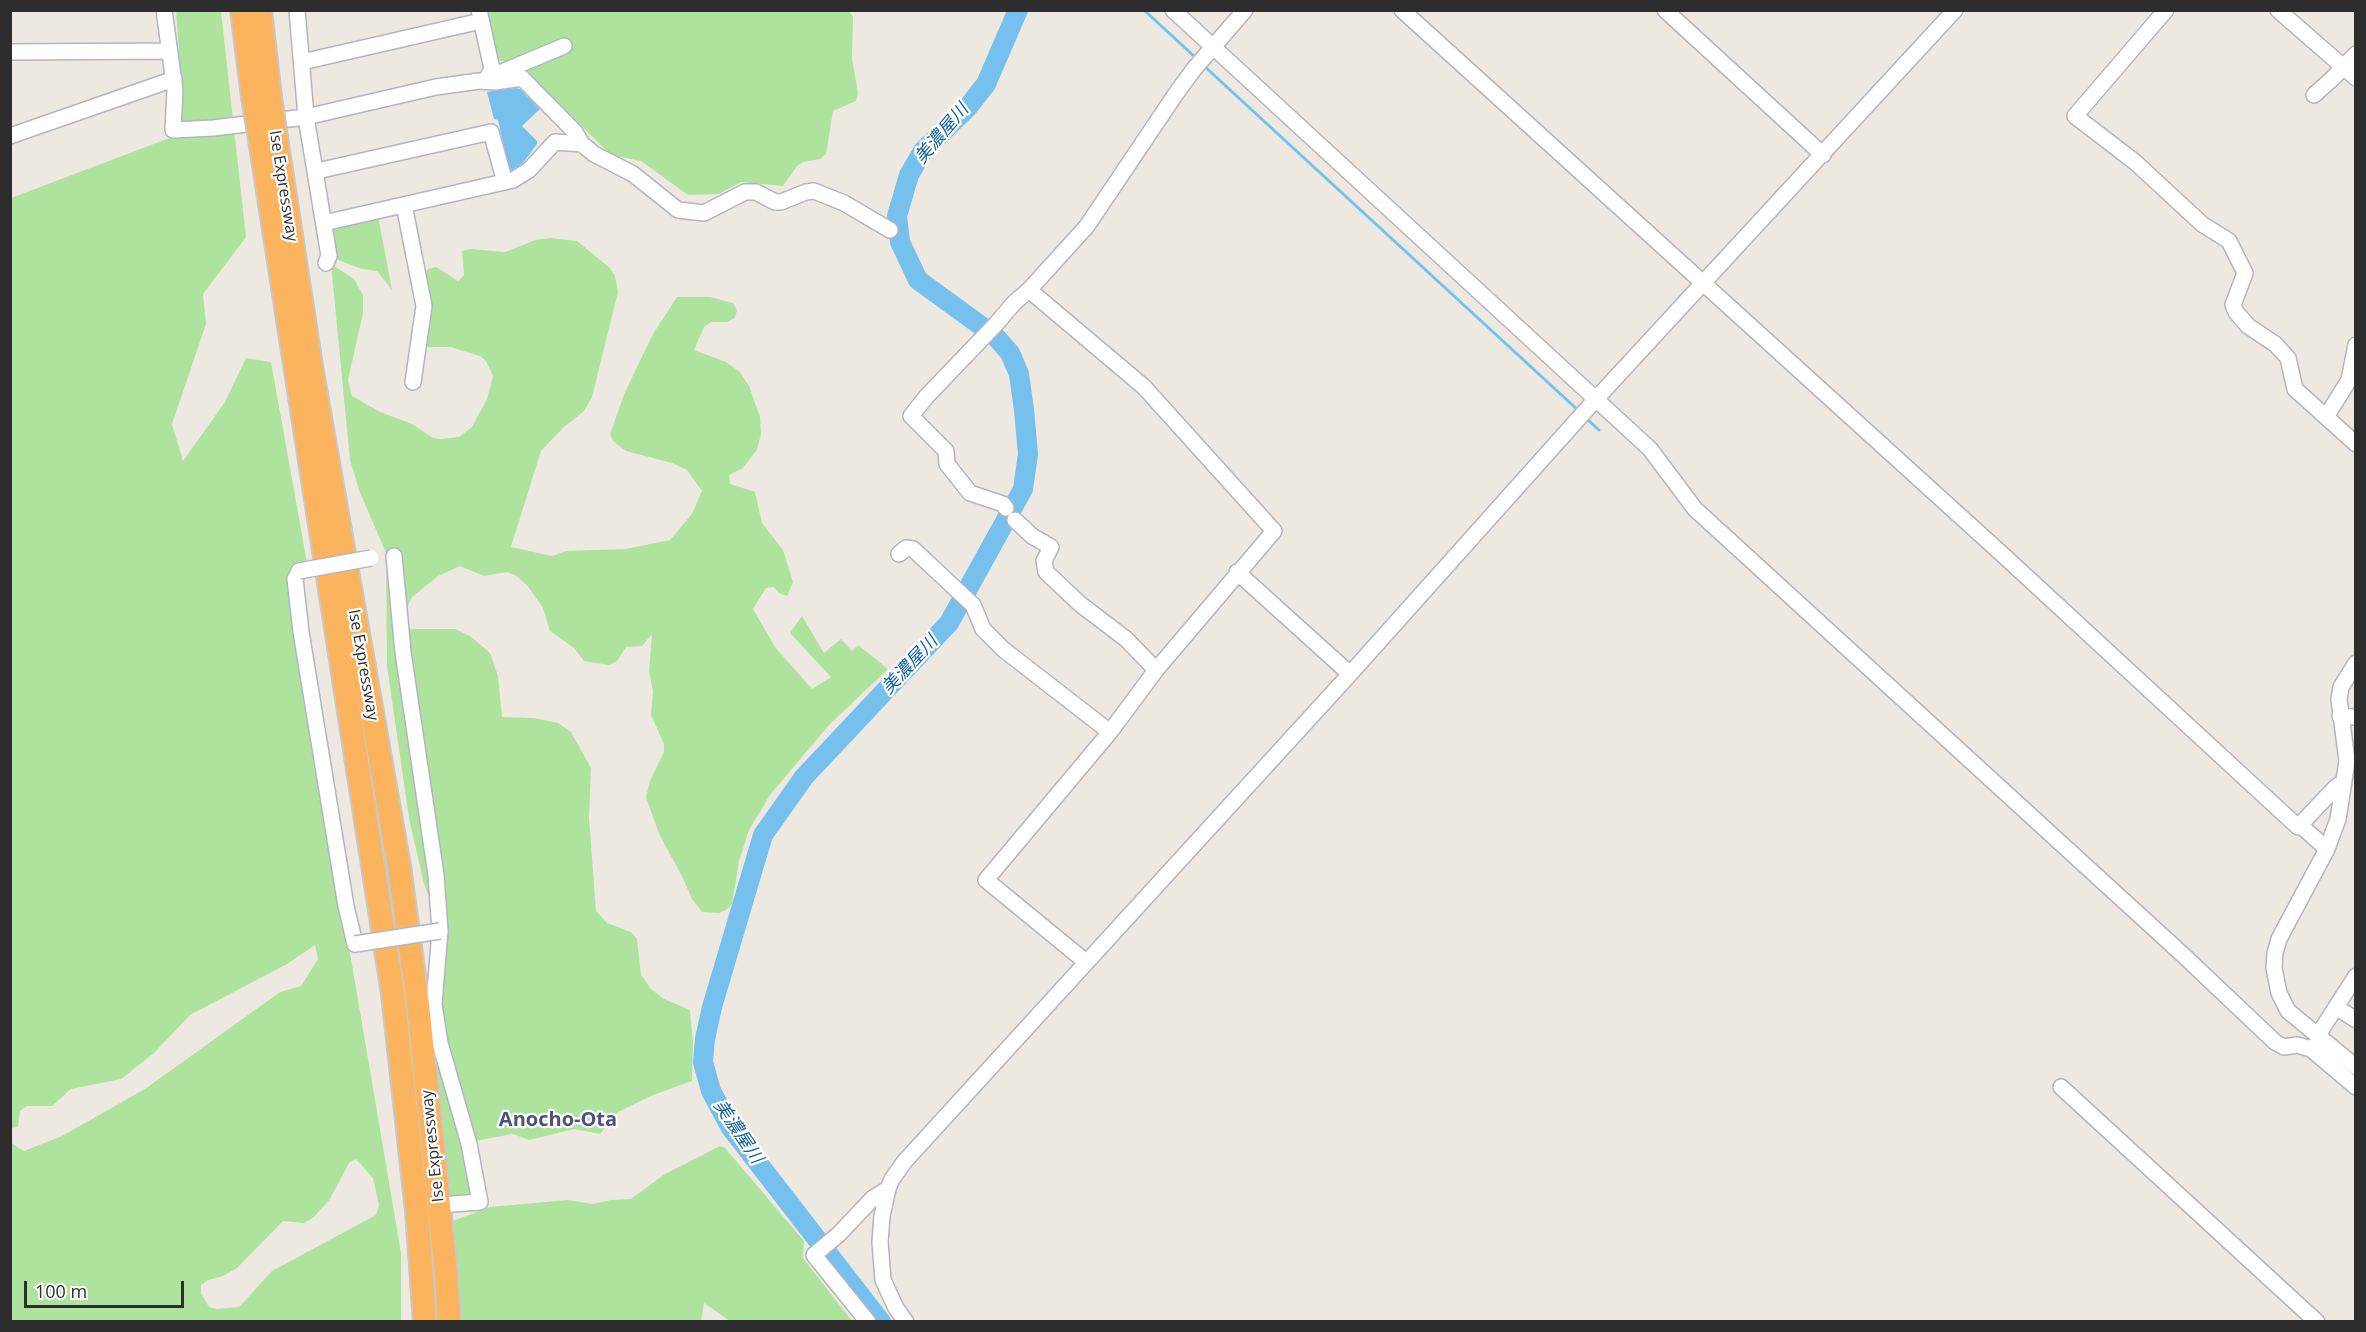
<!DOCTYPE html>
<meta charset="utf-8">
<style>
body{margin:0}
#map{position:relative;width:2366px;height:1332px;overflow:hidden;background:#eee9e0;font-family:"Open Sans",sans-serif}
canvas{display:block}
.frame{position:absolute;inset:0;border:12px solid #2d2d2d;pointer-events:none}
.scale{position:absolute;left:24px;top:1281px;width:160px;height:27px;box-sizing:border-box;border:3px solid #2d2d2d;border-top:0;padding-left:8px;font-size:18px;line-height:21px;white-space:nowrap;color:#2d2d2d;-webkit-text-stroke:4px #fff;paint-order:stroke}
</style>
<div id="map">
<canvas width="2366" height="1332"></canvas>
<div class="frame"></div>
<div class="scale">100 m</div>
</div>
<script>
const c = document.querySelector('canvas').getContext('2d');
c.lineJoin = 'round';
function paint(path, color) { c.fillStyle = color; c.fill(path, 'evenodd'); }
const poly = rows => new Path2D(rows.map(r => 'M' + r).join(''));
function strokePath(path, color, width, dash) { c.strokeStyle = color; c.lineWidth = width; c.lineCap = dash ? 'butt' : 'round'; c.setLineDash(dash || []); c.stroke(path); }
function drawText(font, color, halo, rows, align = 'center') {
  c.font = font + ' "Open Sans","Noto Sans JP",sans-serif'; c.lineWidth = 4.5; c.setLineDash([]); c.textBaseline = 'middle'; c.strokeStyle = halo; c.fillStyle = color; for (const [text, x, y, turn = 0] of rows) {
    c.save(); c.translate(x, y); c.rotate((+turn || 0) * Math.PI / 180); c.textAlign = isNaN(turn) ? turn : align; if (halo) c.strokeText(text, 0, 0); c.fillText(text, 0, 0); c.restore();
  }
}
const green = poly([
 [176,11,221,11,246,237,203,294,206,324,172,424,183,461,225,402,246,358,271,362,307,563,287,582,401,1253,401,1321,11,1321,10,1142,24,1151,62,1136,145,1089,280,992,301,986,318,959,315,945,287,964,190,1015,154,1053,121,1079,71,1089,52,1106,27,1106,20,1111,18,1127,11,1128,11,198,180,134,181,79],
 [356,1159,373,1178,379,1205,376,1215,272,1271,239,1307,216,1309,209,1307,201,1293,201,1285,208,1280,223,1276,237,1268,283,1221,304,1223,314,1217,330,1199,349,1163],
 [487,11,849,11,853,17,852,59,858,93,856,101,833,111,826,154,820,159,803,162,797,166,783,186,741,182,719,194,688,195,641,161,611,155,521,66,494,59],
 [378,216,392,290,377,271,362,269,333,258,330,233,335,226],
 [551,238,577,241,610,268,615,276,618,292,592,397,584,411,564,427,541,451,511,547,552,556,566,551,625,549,670,540,692,514,702,491,687,470,672,463,626,451,613,441,610,434,625,392,653,334,677,297,710,297,733,303,737,310,735,318,727,322,711,322,704,327,694,350,726,362,740,372,749,386,760,417,761,434,757,450,743,468,729,475,730,484,755,492,762,523,783,550,793,582,787,596,779,593,774,587,766,588,753,609,775,647,812,689,831,677,790,633,802,616,824,653,841,639,852,651,858,645,888,669,828,726,770,795,749,830,739,861,732,904,726,910,719,913,702,912,692,899,682,876,659,834,646,797,650,781,664,752,664,744,651,715,653,691,649,672,652,634,642,646,626,647,617,661,609,665,584,661,574,648,550,631,543,608,527,585,515,575,507,572,484,576,460,566,438,576,412,597,405,612,406,621,411,629,455,629,470,636,490,653,498,676,502,717,534,718,558,723,571,732,591,768,589,818,596,911,607,923,631,932,637,939,641,975,651,989,664,999,690,1010,693,1043,692,1081,653,1095,618,1112,600,1134,574,1129,529,1140,513,1134,475,1141,474,1193,450,1196,431,1050,445,937,424,884,409,818,387,666,386,553,359,490,350,460,331,264,354,279,363,295,363,313,348,380,352,396,380,412,412,424,433,438,442,439,459,437,472,427,487,399,493,376,486,361,480,356,450,347,426,347,429,300,423,275,428,269,436,267,458,281,464,275,462,251,471,249,505,252,535,240],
 [720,1146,725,1148,804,1241,803,1258,852,1321,730,1321,704,1303,701,1321,459,1321,453,1221,490,1207,568,1200,593,1204,611,1200,631,1199,665,1174]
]);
const water = poly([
 [515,88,520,89,540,109,522,126,537,141,537,144,523,163,512,170,509,168,498,120,494,119,487,92]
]);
const stream = poly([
 [1144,10,1196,58],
 [1203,65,1580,412],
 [1587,419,1599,430]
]);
const river = poly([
 [881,1322,731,1128,711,1091,703,1062,705,1039,712,1007,763,835,804,777,949,623,1023,489,1028,454,1024,410,1019,374,1010,353,995,336,918,280,900,242,897,216,909,175,923,151,968,107,986,84,1018,10]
]);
const minor = poly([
 [164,10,175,90,173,130,213,128,306,117,436,87,479,81,495,82,522,78,575,132,582,144,594,154,633,174,678,210,704,213,745,192,756,192,775,202,781,202,806,192,814,191,844,203,890,230],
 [297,10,306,117,329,256,326,263],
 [479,10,492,69,487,78],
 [1173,10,1650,449,1695,509,2182,954,2275,1042,2284,1047,2297,1045,2311,1049,2322,1038],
 [1402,10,2003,555,2298,827,2335,788,2343,782],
 [1665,10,1823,155],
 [2166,10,2075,116,2135,162,2202,224,2229,241,2245,273,2233,305,2236,312,2248,326,2275,344,2288,358,2295,389,2356,444],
 [2278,10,2356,78],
 [10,52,170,51],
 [302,62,481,21],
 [490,77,564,46],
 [2314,95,2333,78,2356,54],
 [10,136,174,79],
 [317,171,491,132,505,182],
 [404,205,424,306,413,382],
 [324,223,513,180,529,170,555,142,582,144],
 [1029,290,1144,387,1274,531,1156,670,1110,732,986,880,1086,962],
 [2326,417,2349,380,2356,345],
 [1006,508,1003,504,970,493,947,464,946,451,911,416,926,397,996,324,1014,303,1029,290,1087,226,1175,95,1194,69,1245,10],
 [1015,520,1032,536,1051,547,1044,561,1046,572,1080,604,1126,639,1156,670],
 [899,554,906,548,913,549,973,605,983,629,1004,650,1110,732],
 [394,556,403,652,436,875,440,931,434,1004,440,1043,469,1144,480,1202,452,1204],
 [299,571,295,579,301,632,346,906,355,944],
 [1237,572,1350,674],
 [2356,663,2341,687,2339,699,2347,761,2338,819,2327,849,2279,939,2275,953,2274,968,2279,993,2288,1011,2356,1067],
 [2340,716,2356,717],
 [2300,825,2327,849],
 [2336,1007,2356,1020],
 [2318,1035,2356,976],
 [2311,1049,2356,1087],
 [2061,1087,2317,1322],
 [868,1322,814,1255,839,1234,873,1198,888,1189],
 [906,1322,896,1308,883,1280,880,1242,882,1216,888,1189,892,1179,905,1161,1350,674,1596,399,1955,10]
]);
const highway = poly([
 [242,10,253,97],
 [260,10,270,97],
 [277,144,311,366,399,866,418,1005,446,1273,449,1322],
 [261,146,393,994,417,1211,425,1322]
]);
const minorBridge = poly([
 [299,571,371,558],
 [355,944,440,931]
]);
const highwayBridge = poly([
 [253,97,261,146],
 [270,97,277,144]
]);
const streetNames = [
 ["Ise Expressway",283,186,81],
 ["Ise Expressway",363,665,80],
 ["Ise Expressway",433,1146,-96]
];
const waterNames = [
 ["美濃屋川",942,134,-50],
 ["美濃屋川",910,665,-47],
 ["美濃屋川",738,1132,56]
];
const quarterNames = [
 ["Anocho-Ota",558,1120]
];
paint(green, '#aee39e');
paint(water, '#76c0ed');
strokePath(stream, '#76c0ed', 3);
strokePath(river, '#76c0ed', 20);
strokePath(minor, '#b3b4c0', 18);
strokePath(highway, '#c8c8c8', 26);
strokePath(minor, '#fff', 15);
strokePath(highway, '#fbb35d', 22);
strokePath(minorBridge, '#b3b4c0', 18, []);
strokePath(highwayBridge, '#c8c8c8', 26, []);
strokePath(minorBridge, '#fff', 15);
strokePath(highwayBridge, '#fbb35d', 22);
drawText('16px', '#2d2d2d', '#fff', streetNames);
drawText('italic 18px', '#105e9e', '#fff', waterNames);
drawText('bold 20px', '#4d517d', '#fff', quarterNames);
</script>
